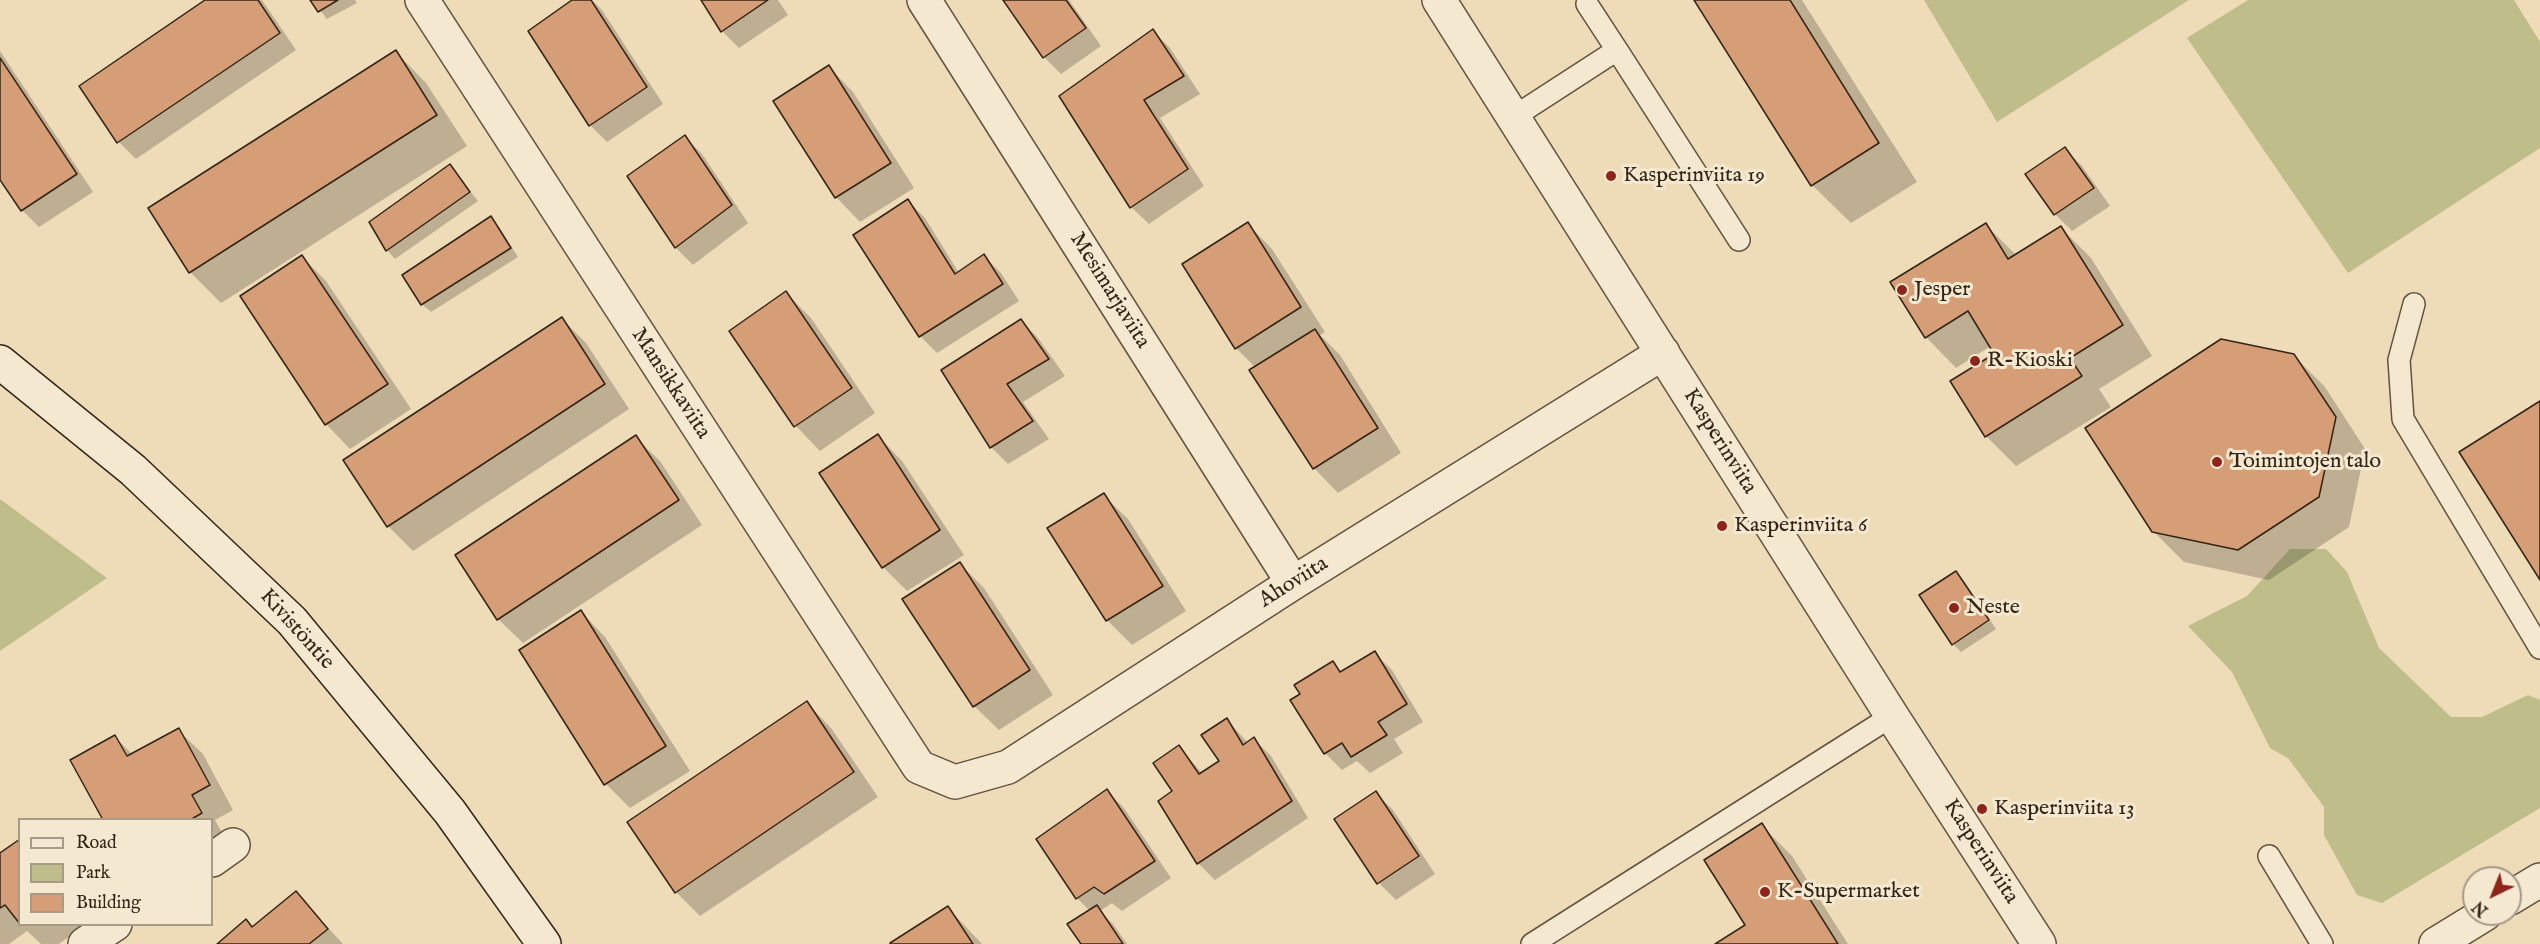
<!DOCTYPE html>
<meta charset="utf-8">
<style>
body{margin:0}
#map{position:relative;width:2540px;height:944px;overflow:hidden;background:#eedbb8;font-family:"IM FELL English",serif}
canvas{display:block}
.legend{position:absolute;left:18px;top:818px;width:195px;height:108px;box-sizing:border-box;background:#f4e8d1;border:2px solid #a79a86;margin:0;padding:8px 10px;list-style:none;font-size:18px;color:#342416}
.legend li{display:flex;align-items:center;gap:12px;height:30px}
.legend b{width:30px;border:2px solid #a79a86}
.north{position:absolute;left:2462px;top:866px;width:60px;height:60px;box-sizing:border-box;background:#f4e8d1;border:2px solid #a79a86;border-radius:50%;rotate:223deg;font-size:16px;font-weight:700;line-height:24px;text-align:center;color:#342416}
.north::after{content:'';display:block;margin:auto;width:21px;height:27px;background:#8f2418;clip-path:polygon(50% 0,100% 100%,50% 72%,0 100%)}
</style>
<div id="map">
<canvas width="2540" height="944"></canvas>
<ul class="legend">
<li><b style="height:8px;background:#f4e8d1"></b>Road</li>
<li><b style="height:16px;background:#bfbe8a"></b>Park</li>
<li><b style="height:16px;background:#d69e76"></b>Building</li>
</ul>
<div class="north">N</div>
</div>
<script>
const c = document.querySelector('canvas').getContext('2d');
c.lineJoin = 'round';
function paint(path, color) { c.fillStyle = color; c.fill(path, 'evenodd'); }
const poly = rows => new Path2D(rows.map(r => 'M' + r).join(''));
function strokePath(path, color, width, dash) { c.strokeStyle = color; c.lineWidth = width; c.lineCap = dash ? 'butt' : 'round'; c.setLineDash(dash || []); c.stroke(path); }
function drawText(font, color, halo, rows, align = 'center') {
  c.font = font + ' "IM FELL English",serif'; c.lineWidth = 6; c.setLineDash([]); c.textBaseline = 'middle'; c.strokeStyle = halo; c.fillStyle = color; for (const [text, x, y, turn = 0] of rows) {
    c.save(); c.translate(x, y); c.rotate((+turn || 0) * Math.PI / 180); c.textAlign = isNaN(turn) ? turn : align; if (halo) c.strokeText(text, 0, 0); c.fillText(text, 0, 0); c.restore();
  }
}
const green = poly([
 [1924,0,2189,0,1997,122],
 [2248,0,2514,0,2540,42,2540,148,2348,273,2187,38],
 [0,499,107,578,0,651],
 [2290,549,2326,549,2347,572,2379,648,2451,717,2482,717,2528,695,2540,700,2540,808,2382,903,2357,895,2324,835,2324,807,2288,758,2270,748,2232,672,2188,626,2247,596]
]);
const shadow = poly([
 [208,0,262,0,296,50,136,159,119,142],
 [312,0,355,0,357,3,327,19],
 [575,0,592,0,602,10,663,104,607,142,590,125],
 [703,0,778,0,788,15,739,48,722,31],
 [1005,0,1069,0,1101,46,1061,74,1044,57],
 [1696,0,1802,0,1917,182,1851,223,1812,185],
 [1153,31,1170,48,1200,94,1160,118,1204,186,1149,224,1131,207,1061,96],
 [0,51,93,192,39,227,22,210,0,177],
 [396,52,426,83,467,146,221,303,190,272,150,209],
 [829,67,853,92,914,188,860,222,836,197],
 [685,137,702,154,748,223,693,265,676,248,629,177],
 [2065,149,2082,166,2110,206,2072,231,2055,214],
 [450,166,478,201,395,259,387,250],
 [908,201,925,218,959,273,984,256,1001,273,1019,301,937,353,920,336],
 [491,218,499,227,518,257,431,312,422,304],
 [1248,224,1272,249,1325,332,1320,335,1340,355,1401,453,1338,493,1314,468,1256,368,1236,348],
 [1986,225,2016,255,2061,228,2091,258,2152,356,2099,389,2111,407,2016,466,1986,436,1996,354,1991,346,1956,368,1926,337],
 [302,257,326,281,411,409,350,449,326,424],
 [786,293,811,318,875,413,820,451,796,426,731,331],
 [562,319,586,343,629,409,413,551,388,526],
 [1021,321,1038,338,1065,376,1023,402,1049,439,1008,464,991,447],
 [2294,356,2325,387,2365,449,2349,527,2269,580,2184,562,2153,531],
 [878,436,902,461,964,555,907,591,883,567],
 [635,437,660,461,702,525,523,643,498,619],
 [1103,495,1128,519,1186,611,1132,645,1107,620,1049,529],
 [960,564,984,588,1053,695,999,730,974,706],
 [1956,572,1964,581,1996,629,1961,652,1953,644],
 [581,612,605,637,690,771,630,808,606,784],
 [1374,653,1392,670,1423,722,1394,739,1403,753,1370,773,1357,761,1342,770,1325,753,1333,663,1342,673],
 [807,703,831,728,878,797,700,916,676,892],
 [1227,720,1248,743,1254,739,1271,756,1308,818,1215,880,1198,863,1174,792,1179,747,1202,773,1221,761],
 [178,730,203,754,233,810,215,820,225,838,212,846,212,820,105,820,115,737,133,755],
 [1107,791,1124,808,1171,878,1122,911,1112,903,1100,911,1113,924,1127,944,1082,944,1090,911,1077,898],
 [1376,793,1393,810,1435,874,1396,900,1379,883],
 [1761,825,1792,856,1848,944,1717,944,1747,925],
 [20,840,20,924,86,924,59,944,41,944,27,931,9,944,0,944,0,855],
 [296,893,343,944,219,944,253,928],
 [948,908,982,944,892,944]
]);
const building = poly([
 [205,0,258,0,280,33,117,143,79,86,205,0],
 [310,0,338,0,318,12,310,0],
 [572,0,591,0,647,87,589,126,528,31,572,0],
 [701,0,768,0,721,32,701,0],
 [1003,0,1066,0,1086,28,1043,58,1003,0],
 [1694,0,1790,0,1879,143,1811,186,1694,0],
 [1153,29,1184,76,1144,100,1188,169,1130,208,1059,96,1153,29],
 [396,50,437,115,189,273,148,208,396,50],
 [0,58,77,174,21,211,0,180,0,58],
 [829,65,891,163,835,198,773,101,829,65],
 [685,135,732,205,675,248,627,176,685,135],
 [2065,147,2094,188,2054,215,2025,174,2065,147],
 [450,164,470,192,386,251,369,222,450,164],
 [908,199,955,274,984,254,1003,284,919,337,853,235,908,199],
 [491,216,511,248,421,305,402,275,491,216],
 [1248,222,1301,307,1235,349,1182,264,1248,222],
 [1986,223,2008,259,2061,226,2123,325,2070,358,2082,376,1985,437,1950,381,1994,354,1968,311,1925,338,1890,282,1986,223],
 [302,255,388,384,325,425,240,296,302,255],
 [786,291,852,388,794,427,729,331,786,291],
 [562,317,605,384,387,527,343,460,562,317],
 [1021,319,1049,359,1007,384,1033,421,990,448,941,370,1021,319],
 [1315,329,1378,428,1313,469,1249,370,1315,329],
 [2221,339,2294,354,2336,417,2319,497,2238,550,2152,532,2085,428,2221,339],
 [2540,401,2540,580,2459,452,2540,401],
 [878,434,940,530,882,568,819,473,878,434],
 [636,435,679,500,497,620,455,555,636,435],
 [1104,493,1163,586,1106,621,1047,528,1104,493],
 [960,562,1030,670,973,707,902,599,960,562],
 [1956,571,1989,620,1952,645,1919,595,1956,571],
 [581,610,666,746,604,785,519,650,581,610],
 [1375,651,1407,704,1378,722,1387,735,1351,757,1342,743,1324,754,1290,700,1300,694,1294,685,1333,661,1340,672,1375,651],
 [807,701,854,772,675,893,627,822,807,701],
 [1227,718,1243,745,1254,737,1292,801,1197,864,1158,801,1172,791,1153,763,1179,745,1199,774,1219,761,1201,735,1227,718],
 [179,728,210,785,192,795,202,813,190,820,103,820,70,760,115,735,127,756,179,728],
 [1107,789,1155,861,1104,894,1094,887,1076,899,1036,839,1107,789],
 [1376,791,1419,856,1377,884,1334,819,1376,791],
 [1762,823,1838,944,1715,944,1745,925,1704,860,1762,823],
 [20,839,20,924,5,905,0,908,0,853,20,839],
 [296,891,328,929,309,944,217,944,246,919,252,927,296,891],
 [1097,905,1123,944,1081,944,1067,924,1097,905],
 [948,906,973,944,890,944,890,943,948,906]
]);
const service = poly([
 [1587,4,1617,50],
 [1512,118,1617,50,1739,240],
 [2414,304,2399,360,2403,419,2540,648],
 [2269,856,2322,944],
 [1532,944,1892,716]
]);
const minor = poly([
 [422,0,919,767,955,782,1008,767,1293,583,1663,353],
 [924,0,1293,583],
 [1439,0,1892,716,2039,944],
 [212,860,233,845],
 [85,944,115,924]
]);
const tertiary = poly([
 [2510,898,2540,880],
 [2436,944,2485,914]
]);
const secondary = poly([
 [0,362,133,470,292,621,450,812,544,944]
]);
const markers = [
 [1611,176,6,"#8f2418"],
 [1902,290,6,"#8f2418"],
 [1975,361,6,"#8f2418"],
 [2217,462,6,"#8f2418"],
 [1722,526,6,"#8f2418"],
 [1954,608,6,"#8f2418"],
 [1982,809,6,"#8f2418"],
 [1765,892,6,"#8f2418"]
];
const poiNames = [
 ["Kasperinviita 19",1623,176],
 ["Jesper",1914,290],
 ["R-Kioski",1987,361],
 ["Toimintojen talo",2229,462],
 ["Kasperinviita 6",1734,526],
 ["Neste",1966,608],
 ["Kasperinviita 13",1994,809],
 ["K-Supermarket",1777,892]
];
const streetNames = [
 ["Mesimarjaviita",1109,291,58],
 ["Mansikkaviita",670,384,57],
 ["Kasperinviita",1719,442,58],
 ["Ahoviita",1294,583,-32],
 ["Kivistöntie",296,630,48],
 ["Kasperinviita",1980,852,57]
];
paint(green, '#bfbe8a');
paint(shadow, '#0003');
paint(building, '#d69e76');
strokePath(building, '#342416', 1.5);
strokePath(service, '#62523e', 24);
strokePath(minor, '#62523e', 36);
strokePath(tertiary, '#62523e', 36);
strokePath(secondary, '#342416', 36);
strokePath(service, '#f4e8d1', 21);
strokePath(minor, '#f4e8d1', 33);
strokePath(tertiary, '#f4e8d1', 33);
strokePath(secondary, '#f4e8d1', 33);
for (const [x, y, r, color] of markers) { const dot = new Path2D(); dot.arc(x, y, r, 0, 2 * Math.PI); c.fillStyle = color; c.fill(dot); strokePath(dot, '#f4e8d1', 2); }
drawText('22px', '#342416', '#f4e8d1', poiNames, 'left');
drawText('22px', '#342416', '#f4e8d1', streetNames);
</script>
